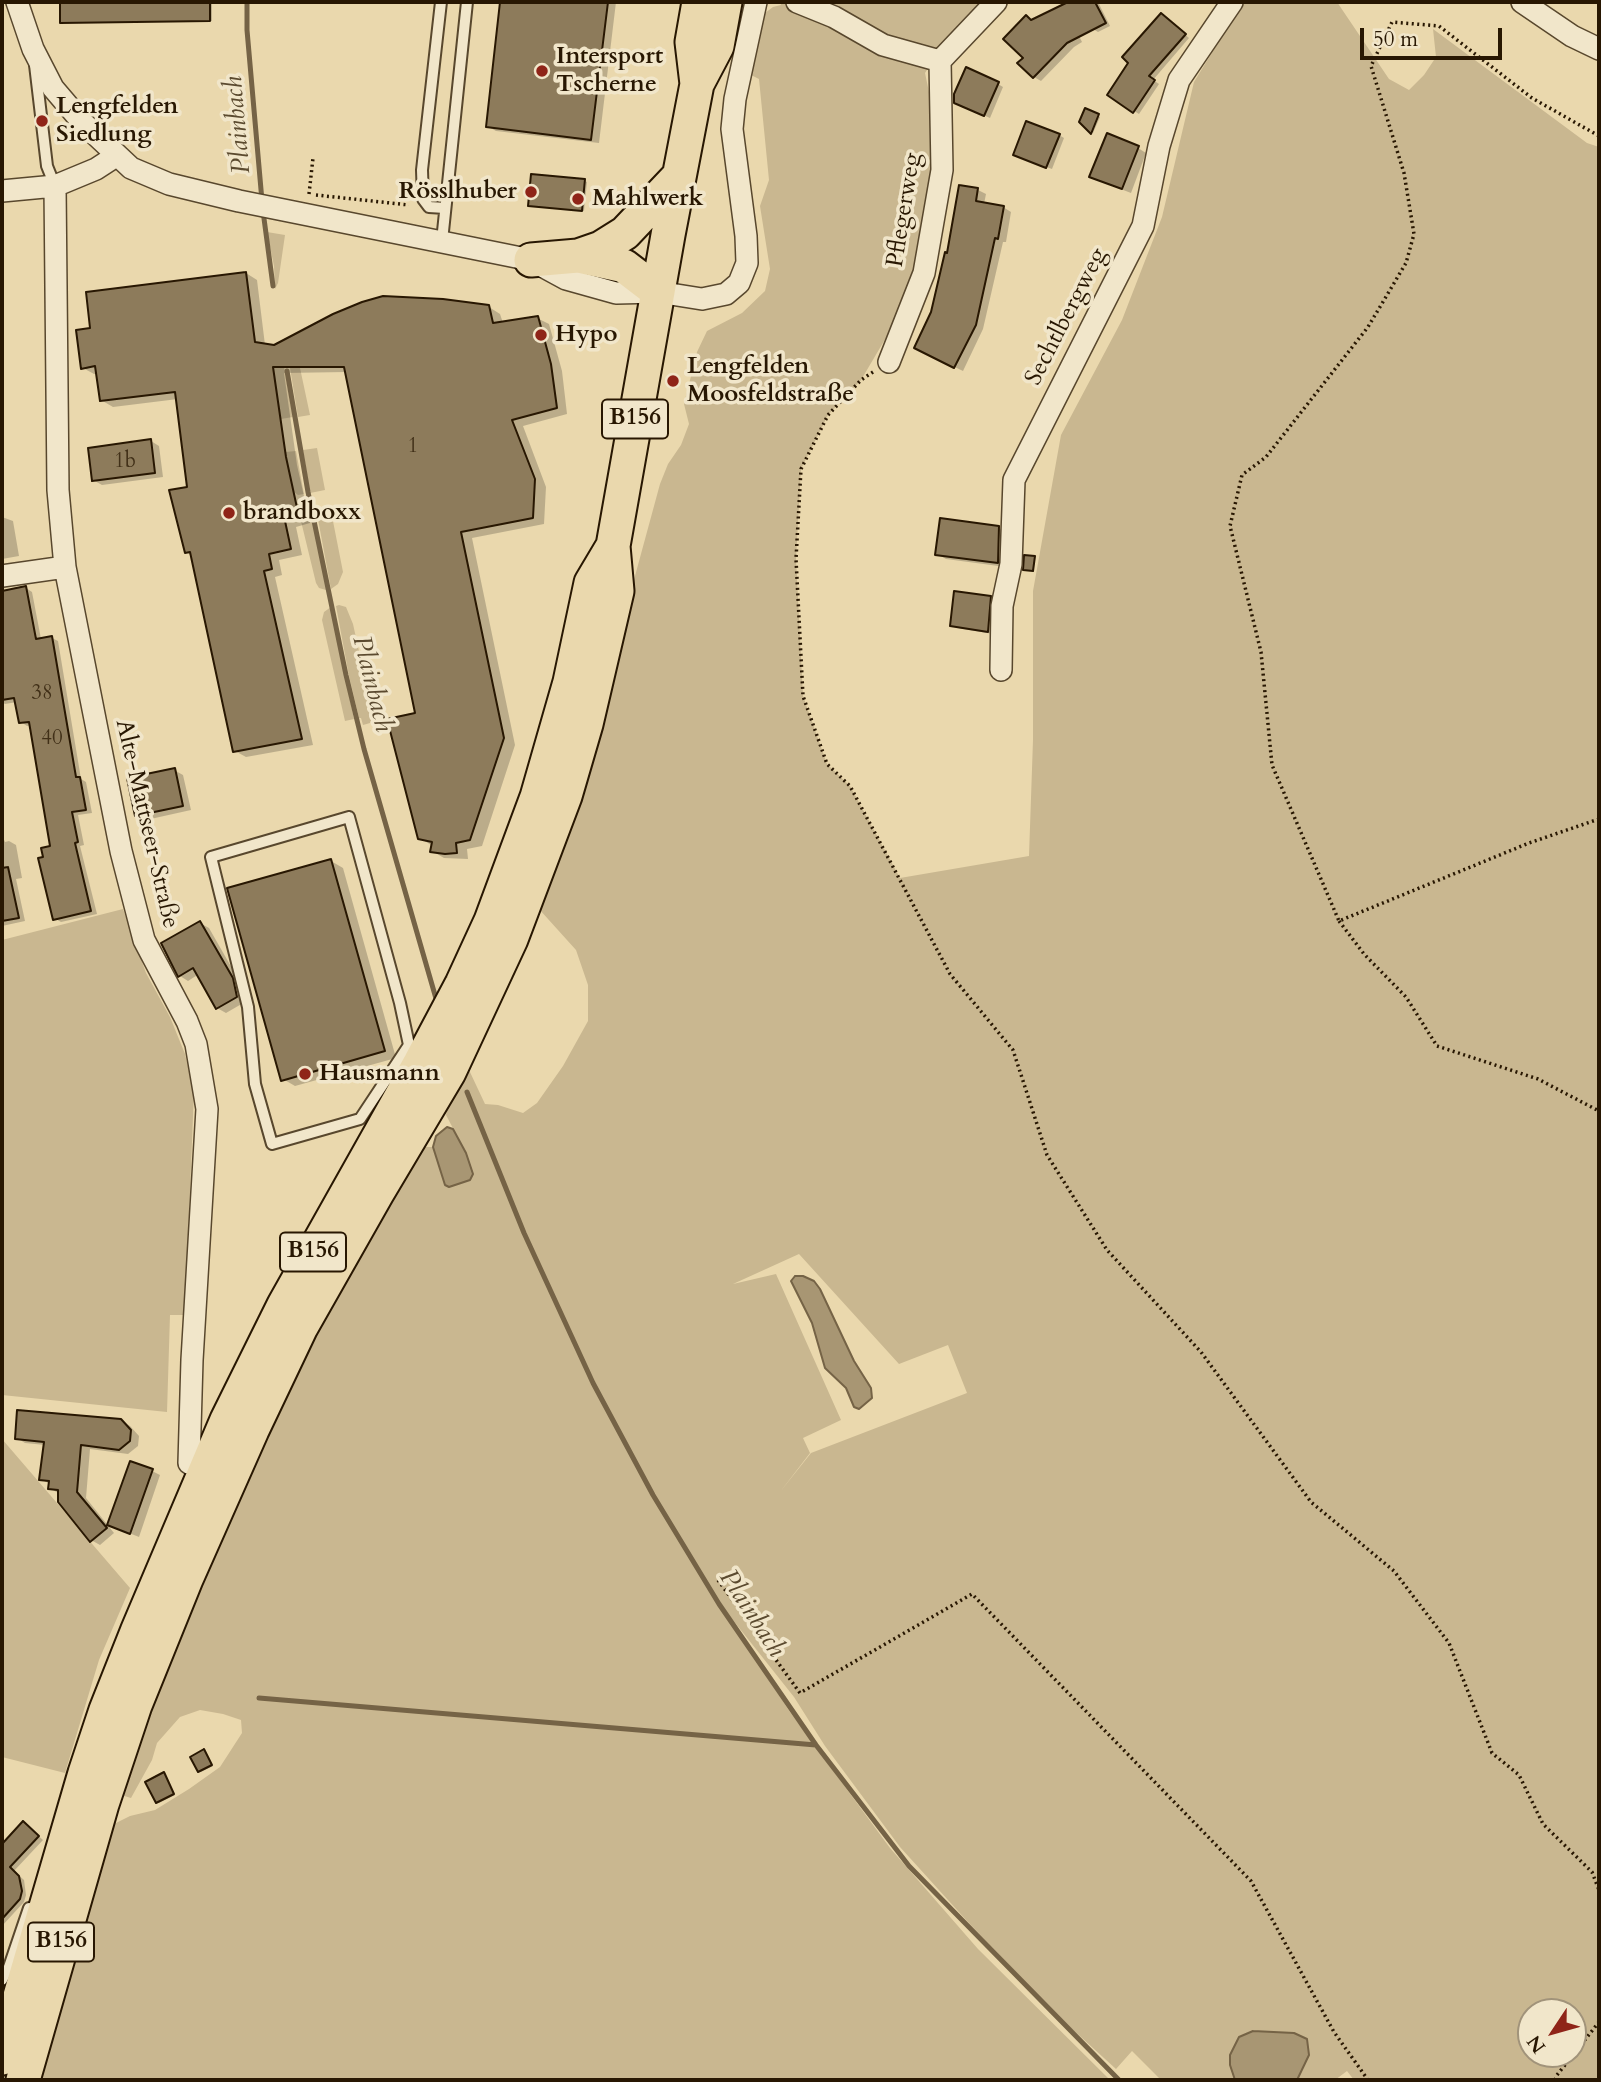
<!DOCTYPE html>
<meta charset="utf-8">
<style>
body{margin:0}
#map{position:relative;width:1601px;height:2082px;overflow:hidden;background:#ead8ad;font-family:Cardo,serif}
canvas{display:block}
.frame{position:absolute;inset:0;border:4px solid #281702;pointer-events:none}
.north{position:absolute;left:1517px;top:1998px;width:70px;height:70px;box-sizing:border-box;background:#f1e6ca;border:2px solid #a1937a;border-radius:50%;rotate:234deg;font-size:19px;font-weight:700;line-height:28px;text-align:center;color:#281702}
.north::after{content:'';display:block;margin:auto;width:24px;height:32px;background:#8f2418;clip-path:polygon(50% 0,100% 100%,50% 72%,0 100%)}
.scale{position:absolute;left:1360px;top:28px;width:142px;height:32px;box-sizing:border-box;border:4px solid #281702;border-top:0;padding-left:9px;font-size:21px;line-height:24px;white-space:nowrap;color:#281702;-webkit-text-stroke:5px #f1e6ca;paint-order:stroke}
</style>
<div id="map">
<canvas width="1601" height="2082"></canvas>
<div class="frame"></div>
<div class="north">N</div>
<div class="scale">50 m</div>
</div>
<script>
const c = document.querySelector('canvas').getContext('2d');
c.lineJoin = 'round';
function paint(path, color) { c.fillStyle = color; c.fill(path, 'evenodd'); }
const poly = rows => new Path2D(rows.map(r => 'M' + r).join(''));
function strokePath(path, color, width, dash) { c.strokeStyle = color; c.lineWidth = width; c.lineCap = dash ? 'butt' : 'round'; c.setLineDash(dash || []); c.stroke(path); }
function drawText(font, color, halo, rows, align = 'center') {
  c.font = font + ' Cardo,serif'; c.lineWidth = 7; c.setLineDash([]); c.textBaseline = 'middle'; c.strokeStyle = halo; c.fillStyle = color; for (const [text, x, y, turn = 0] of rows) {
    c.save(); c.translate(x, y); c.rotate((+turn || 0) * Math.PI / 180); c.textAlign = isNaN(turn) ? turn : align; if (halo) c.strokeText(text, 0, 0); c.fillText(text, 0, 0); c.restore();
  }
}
const green = poly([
 [780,2,984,2,938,53,925,73,934,116,937,161,924,245,900,314,861,380,828,415,801,469,796,559,803,696,827,764,850,786,900,878,1029,856,1033,740,1033,591,1061,435,1122,320,1162,217,1194,82,1243,2,1337,2,1389,79,1409,90,1424,75,1436,57,1433,29,1587,143,1599,147,1599,2080,1354,2080,1347,2071,1335,2080,1161,2080,1132,2051,1116,2069,1059,2017,967,1921,900,1847,825,1746,794,1697,713,1595,790,1712,890,1848,978,1949,1110,2080,35,2080,108,1827,130,1816,155,1810,189,1789,220,1767,242,1733,241,1720,223,1714,200,1710,180,1717,157,1743,152,1760,131,1798,121,1795,143,1718,267,1425,332,1301,418,1147,433,1147,445,1185,473,1174,466,1153,446,1115,449,1101,469,1070,485,1104,498,1105,523,1113,537,1103,563,1066,588,1021,588,985,576,950,539,909,617,657,635,576,660,484,668,464,681,445,689,424,684,404,697,352,707,331,742,313,765,291,770,269,760,206,769,180,759,79,749,74,761,16,773,7,781,5],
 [799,1254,899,1364,948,1345,967,1393,811,1453,780,1492,810,1453,803,1438,841,1420,776,1274,733,1284],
 [1531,2012,1573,2012,1573,2054,1531,2054],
 [267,232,285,235,278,283,275,289,274,266],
 [284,367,293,417,281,419,273,368],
 [290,368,300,368,310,415,298,417],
 [317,448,325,490,310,493,303,450],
 [296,451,304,494,298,495,294,492,285,452],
 [331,511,343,572,338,584,331,589,317,514],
 [311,515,327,589,326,590,319,588,316,583,300,517],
 [339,605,346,607,353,624,373,715,370,723,363,725,361,718,359,718,349,676,336,606],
 [331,607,354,719,345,721,322,620,324,612],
 [123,909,146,973,170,1017,185,1054,194,1092,185,1315,170,1315,167,1412,2,1395,2,940],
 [2,1439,130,1588,99,1660,65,1773,2,1757]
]);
const water = poly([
 [447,1127,453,1129,466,1153,473,1174,470,1180,449,1187,445,1185,433,1147,436,1136,447,1127],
 [795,1276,803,1276,814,1281,820,1289,854,1361,871,1388,872,1398,859,1409,854,1407,846,1388,825,1368,812,1323,791,1281,795,1276],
 [1253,2031,1294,2033,1307,2039,1309,2055,1297,2080,1235,2080,1230,2065,1230,2055,1239,2037,1253,2031]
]);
const shadow = poly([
 [61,2,212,2,212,21,64,23,62,22],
 [502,2,616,2,599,143,496,131,487,126],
 [1083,2,1098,2,1110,26,1098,32,1093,29],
 [1067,12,1082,42,1074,47,1041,81,1034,77,1025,58,1026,17,1033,21],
 [1166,18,1189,38,1153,80,1159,84,1139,114,1109,95],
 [998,84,1003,87,990,118,961,105],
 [1086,110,1100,117,1093,133,1081,122],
 [1059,135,1064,138,1052,169,1020,157],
 [1138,148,1146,153,1131,193,1100,181],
 [585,181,587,182,584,211,532,206],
 [978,190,986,194,984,204,1003,207,1011,212,1006,242,1003,242,983,329,963,371,924,352,949,255],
 [246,273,257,280,265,345,275,347,489,307,500,314,503,323,537,318,549,324,562,371,567,414,523,426,546,487,544,524,472,538,515,745,482,846,467,849,468,859,444,858,432,851,431,845,420,838,417,714,347,372,284,373,297,465,310,523,296,527,302,555,279,560,282,575,275,577,313,745,246,757,235,751,192,556,186,552,189,489,178,399,113,407,101,400,98,374,94,374,83,368,92,330],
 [151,441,159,446,163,477,102,485,93,480],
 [2,517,13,521,19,556,2,559],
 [999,528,1007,533,1006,567,946,559,937,554],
 [26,588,32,592,41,639,52,638,58,641,81,779,86,782,92,813,78,815,84,845,80,846,97,914,61,922,54,918,45,859,52,847,32,725,27,726,21,722,17,702,5,704,2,702,2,592],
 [990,597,995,600,993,634,957,628,952,625],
 [174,770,183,775,191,810,146,820,137,815],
 [2,835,5,842,9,841,16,845,22,878,16,879,25,921,2,926],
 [331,861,343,868,396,1058,295,1086,283,1079],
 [200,923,209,928,241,984,245,1002,226,1013,217,1008,199,974,188,981,180,976],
 [121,1420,130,1426,139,1436,138,1446,128,1454,90,1449,86,1498,114,1533,100,1545,91,1540,58,1493,50,1488,50,1484,41,1479,45,1445,25,1443,17,1438],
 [152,1471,160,1475,139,1537,109,1525],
 [204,1751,213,1766,201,1772,199,1771],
 [166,1776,175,1795,159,1803,157,1802],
 [24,1823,43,1840,14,1871,24,1880,26,1895,24,1902,2,1926,2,1846]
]);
const stream = poly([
 [247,2,247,30,262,201],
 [263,211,273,286],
 [287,371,308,492,346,675,364,749,437,1002],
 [467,1092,524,1233,593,1383,653,1495,719,1604,816,1745,909,1866,1119,2080],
 [259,1698,816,1745]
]);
const building = poly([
 [60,2,210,2,210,21,60,23,60,2],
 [500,2,608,2,591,140,486,127,500,2],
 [1068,2,1095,2,1106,23,1067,43,1033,78,1017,63,1023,58,1003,39,1026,15,1031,20,1068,2],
 [1161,13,1186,34,1149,76,1155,80,1133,113,1107,95,1128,63,1122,57,1161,13],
 [966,67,999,82,984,116,954,103,954,94,966,67],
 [1085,108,1099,114,1091,134,1079,122,1085,108],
 [1026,121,1060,134,1046,168,1013,155,1026,121],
 [1107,133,1139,146,1122,189,1089,177,1107,133],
 [531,174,585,179,582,211,528,206,531,174],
 [959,185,978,188,976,201,1004,206,998,239,995,238,976,325,954,368,914,348,931,312,945,252,947,253,959,185],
 [246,272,255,342,274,345,333,314,362,302,383,296,443,299,489,305,493,323,538,316,551,364,557,408,512,420,535,479,533,518,461,532,504,738,470,840,456,843,457,853,445,854,430,852,432,842,418,839,387,719,415,713,344,367,273,367,286,457,299,517,285,521,291,549,269,554,272,569,264,571,302,739,233,752,190,552,185,553,169,490,187,487,175,392,100,401,95,366,81,369,76,330,90,328,86,292,246,272],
 [151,439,155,473,92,481,88,448,151,439],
 [940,518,999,526,998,563,935,555,940,518],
 [1024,555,1035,556,1033,571,1023,570,1024,555],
 [26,586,36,639,52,636,76,777,80,777,86,810,72,812,78,842,75,843,91,911,53,920,38,858,43,857,41,848,50,846,29,722,19,723,14,698,2,700,2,591,26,586],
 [954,591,991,596,988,632,950,626,954,591],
 [175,768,183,806,135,816,127,778,175,768],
 [331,859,385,1051,281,1081,227,888,331,859],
 [8,867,19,918,2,921,2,868,8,867],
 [200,921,233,978,237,997,216,1009,193,968,178,977,161,943,200,921],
 [17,1410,121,1419,131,1430,130,1441,119,1450,81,1445,77,1492,107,1528,90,1542,58,1502,58,1490,48,1489,49,1481,39,1480,44,1442,15,1439,17,1410],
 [130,1461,153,1469,130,1534,107,1525,130,1461],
 [204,1749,212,1765,198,1772,190,1757,204,1749],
 [164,1772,174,1794,156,1803,145,1782,164,1772],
 [23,1821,39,1836,10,1867,19,1876,22,1891,20,1899,2,1919,2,1844,23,1821]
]);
const path = poly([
 [1599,136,1532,98,1439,26,1392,22,1371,66,1404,173,1414,234,1406,263,1368,327,1266,457,1242,475,1230,526,1261,652,1272,765,1339,921,1529,843,1599,819],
 [309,194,313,158],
 [316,195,409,205],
 [873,372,861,380,828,415,801,469,796,559,803,696,827,764,850,786,950,974,1013,1050,1047,1155,1107,1250,1201,1352,1311,1502,1394,1571,1449,1643,1492,1753,1519,1775,1543,1824,1592,1872,1599,1890],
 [1339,921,1364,954,1406,997,1437,1046,1538,1079,1599,1111],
 [718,1580,800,1693,972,1594,1251,1881,1334,2032,1368,2080],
 [1555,2080,1557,2075,1599,2022]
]);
const lane = poly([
 [441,2,422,170,423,199,429,207,445,208],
 [35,65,47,166,55,186],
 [442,241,467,2],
 [349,817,400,1003,409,1045,360,1119,272,1144,255,1084,248,1007,211,857,349,817],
 [2,1980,9,1967,29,1908]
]);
const street = poly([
 [17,2,33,49,53,88,82,122,131,168,169,184,239,201,531,260,566,279,616,293,658,292,702,299,726,294,739,283,747,263,746,236,732,129,735,99,756,2],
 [797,2,834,17,883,45,940,61,996,2],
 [1522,2,1572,36,1599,49],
 [55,186,58,490,65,567,121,851,144,940,187,1021,196,1044,207,1109,192,1360,189,1463],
 [2,191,55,186,96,169,116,156],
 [889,362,924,273,942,170,940,61],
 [2,576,65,567],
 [1001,670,1002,606,1011,564,1014,480,1143,226,1159,146,1179,80,1232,2]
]);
const primary = poly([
 [697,84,692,42,699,2],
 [578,256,601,248,625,233,679,176],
 [531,260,578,256,624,266,658,292],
 [2,2058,85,1773,106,1710,137,1632,227,1420,284,1305,420,1063,462,984,491,921,537,797,570,682,591,583,613,546],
 [23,2080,102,1804,135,1705,186,1579,252,1430,301,1327,377,1193,449,1072,511,939,565,796,586,724,617,591,613,546,668,235,697,84,717,46,725,2]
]);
const markers = [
 [542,71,7,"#8f2418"],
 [42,121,7,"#8f2418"],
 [531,192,7,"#8f2418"],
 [578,199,7,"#8f2418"],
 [541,335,7,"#8f2418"],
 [673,381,7,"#8f2418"],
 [229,513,7,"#8f2418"],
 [305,1074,7,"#8f2418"]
];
const numberNames = [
 ["1",413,447],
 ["1b",125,462],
 ["38",42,694],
 ["40",52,739]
];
const shields = [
 [635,419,66],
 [313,1252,66],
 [61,1942,66]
];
const shieldNames = [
 ["B156",635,419],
 ["B156",313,1252],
 ["B156",61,1942]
];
const poiNames = [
 ["Intersport",556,57],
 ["Tscherne",556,85],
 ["Lengfelden",56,107],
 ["Siedlung",56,135],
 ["Rösslhuber",517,192,"right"],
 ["Mahlwerk",592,199],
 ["Hypo",555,335],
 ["Lengfelden",687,367],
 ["Moosfeldstraße",687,395],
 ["brandboxx",243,513],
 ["Hausmann",319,1074]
];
const streetNames = [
 ["Pflegerweg",905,210,-81],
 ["Sechtlbergweg",1067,317,-63],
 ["Alte-Mattseer-Straße",146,824,77]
];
const waterNames = [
 ["Plainbach",239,125,-95],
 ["Plainbach",371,684,76],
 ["Plainbach",751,1614,57]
];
paint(green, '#c9b790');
paint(water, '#a89673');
strokePath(water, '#756346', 2);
paint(shadow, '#0003');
strokePath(stream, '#756346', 5);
paint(building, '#8d7b5b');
strokePath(building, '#281702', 2);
strokePath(lane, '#58472d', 14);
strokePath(street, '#58472d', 24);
strokePath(primary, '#281702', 37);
strokePath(path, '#281702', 3.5, [2, 3.5]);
strokePath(lane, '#f1e6ca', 10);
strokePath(street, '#f1e6ca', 21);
strokePath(primary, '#ead8ad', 33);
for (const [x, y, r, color] of markers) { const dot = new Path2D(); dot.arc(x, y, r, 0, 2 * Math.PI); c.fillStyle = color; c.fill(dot); strokePath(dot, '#f1e6ca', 2.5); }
drawText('21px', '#413018', null, numberNames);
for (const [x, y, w] of shields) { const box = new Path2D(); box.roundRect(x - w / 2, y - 19.5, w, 39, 5); c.fillStyle = '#f1e6ca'; c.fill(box); strokePath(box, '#281702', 2); }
drawText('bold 23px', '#281702', null, shieldNames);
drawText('bold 24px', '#281702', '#f1e6ca', poiNames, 'left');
drawText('24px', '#281702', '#f1e6ca', streetNames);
drawText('italic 26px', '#5b4a2f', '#f1e6ca', waterNames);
</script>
